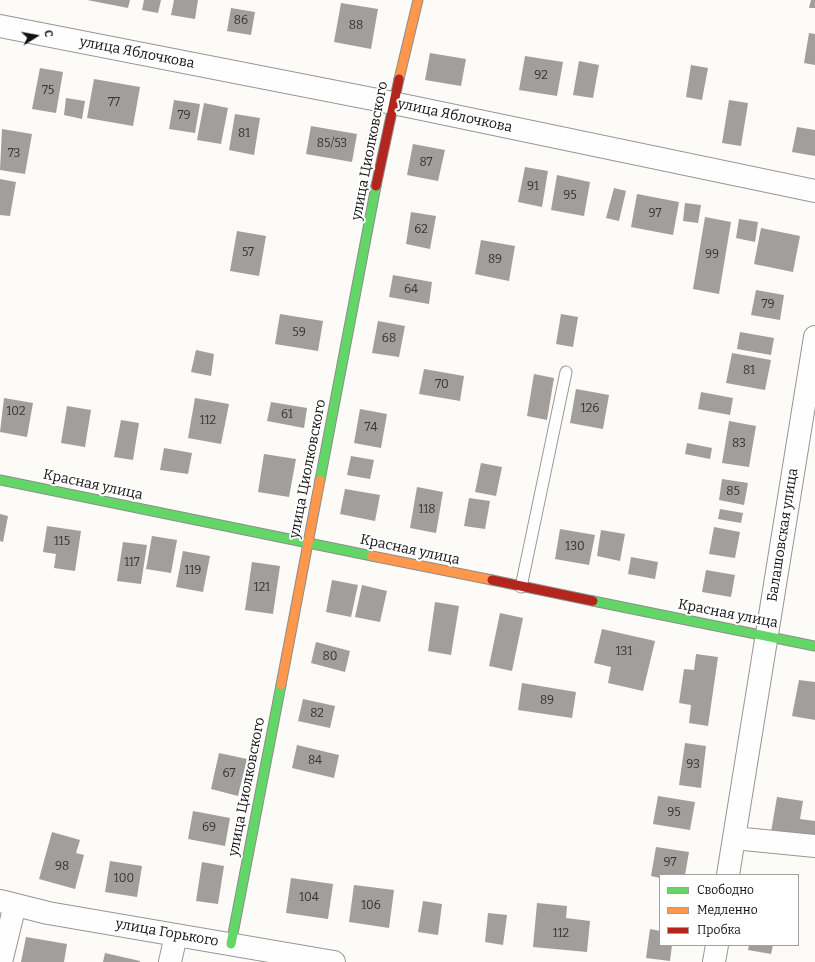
<!DOCTYPE html>
<meta charset="utf-8">
<style>
body{margin:0}
#map{position:relative;width:815px;height:962px;overflow:hidden;background:#fdfbf7;font-family:Bitter,serif}
canvas{display:block}
.legend{position:absolute;left:659px;top:874px;width:140px;height:72px;box-sizing:border-box;background:#fff;border:1px solid #a0a0a0;margin:0;padding:5px 7px;list-style:none;font-size:12px;color:#111}
.legend li{display:flex;align-items:center;gap:8px;height:20px}
.legend b{width:20px;border:1px solid #a0a0a0}
.north{position:absolute;left:16px;top:16px;width:40px;height:40px;-webkit-text-stroke:3px #fff;paint-order:stroke;rotate:79deg;font-size:11px;font-weight:700;line-height:16px;text-align:center;color:#111}
.north::after{content:'';display:block;margin:auto;width:14px;height:18px;background:#111;clip-path:polygon(50% 0,100% 100%,50% 72%,0 100%)}
</style>
<div id="map">
<canvas width="815" height="962"></canvas>
<ul class="legend">
<li><b style="height:5px;background:#63d668"></b>Свободно</li>
<li><b style="height:5px;background:#ff974d"></b>Медленно</li>
<li><b style="height:5px;background:#b3261e"></b>Пробка</li>
</ul>
<div class="north">С</div>
</div>
<script>
const c = document.querySelector('canvas').getContext('2d');
c.lineJoin = 'round';
function paint(path, color) { c.fillStyle = color; c.fill(path, 'evenodd'); }
const poly = rows => new Path2D(rows.map(r => 'M' + r).join(''));
function strokePath(path, color, width, dash) { c.strokeStyle = color; c.lineWidth = width; c.lineCap = dash ? 'butt' : 'round'; c.setLineDash(dash || []); c.stroke(path); }
function drawText(font, color, halo, rows, align = 'center') {
  c.font = font + ' Bitter,serif'; c.lineWidth = 4; c.setLineDash([]); c.textBaseline = 'middle'; c.strokeStyle = halo; c.fillStyle = color; for (const [text, x, y, turn = 0] of rows) {
    c.save(); c.translate(x, y); c.rotate((+turn || 0) * Math.PI / 180); c.textAlign = isNaN(turn) ? turn : align; if (halo) c.strokeText(text, 0, 0); c.fillText(text, 0, 0); c.restore();
  }
}
const building = poly([
 [87,0,130,0,128,8],
 [144,0,161,0,158,13,142,10],
 [174,0,198,0,195,19,171,15],
 [811,0,815,0,815,8,809,8],
 [341,3,378,9,371,49,334,42],
 [231,8,255,12,251,35,227,31],
 [809,33,815,34,815,65,804,63],
 [430,53,466,59,461,86,425,80],
 [525,56,563,62,557,96,519,90],
 [579,61,599,65,593,98,573,95],
 [691,65,708,68,702,100,686,97],
 [40,68,63,72,56,113,32,109],
 [94,79,140,87,133,126,87,118],
 [66,98,85,101,82,119,64,115],
 [174,100,200,104,195,133,169,129],
 [729,100,748,103,741,146,722,143],
 [204,103,228,108,221,144,197,140],
 [235,114,260,118,254,155,229,150],
 [311,126,357,134,352,162,306,154],
 [797,127,815,130,815,156,792,152],
 [2,129,32,134,25,174,0,170],
 [413,144,445,150,438,181,407,175],
 [525,167,548,171,542,207,518,202],
 [557,175,590,182,584,216,551,210],
 [0,179,16,182,10,216,0,215],
 [614,188,626,191,619,221,606,218],
 [637,194,679,202,673,235,631,227],
 [685,203,701,205,698,223,683,221],
 [411,212,436,216,430,249,406,244],
 [705,217,731,222,719,294,693,289],
 [739,219,758,222,755,242,736,238],
 [761,228,800,236,793,272,754,264],
 [237,231,266,236,259,276,230,271],
 [481,240,515,246,509,281,475,274],
 [393,275,432,282,429,304,389,297],
 [756,290,784,295,780,320,751,315],
 [280,314,323,321,318,351,275,344],
 [561,314,578,317,573,347,556,344],
 [378,321,405,326,399,357,372,353],
 [740,332,774,338,771,355,737,349],
 [196,350,214,354,211,376,191,372],
 [732,353,771,360,765,390,726,383],
 [424,369,464,376,460,401,419,394],
 [534,374,554,378,547,420,527,416],
 [576,389,609,395,603,429,570,423],
 [701,392,733,398,730,415,698,409],
 [4,398,33,403,27,437,0,432],
 [195,398,229,404,221,444,188,438],
 [271,402,307,408,304,428,267,421],
 [67,406,91,410,85,447,61,443],
 [360,409,387,414,381,448,354,443],
 [121,420,139,423,133,460,114,457],
 [729,421,756,426,749,467,722,463],
 [687,443,712,448,710,459,685,454],
 [164,448,192,453,188,474,160,470],
 [264,454,296,459,289,497,258,492],
 [351,456,374,460,370,479,347,475],
 [481,463,502,467,496,496,475,492],
 [722,479,748,483,744,505,719,500],
 [417,487,443,492,436,533,410,528],
 [345,489,380,495,375,521,340,514],
 [469,498,490,501,485,529,464,526],
 [720,509,743,513,741,523,718,519],
 [0,514,8,516,3,542,0,541],
 [47,526,81,531,75,571,54,568,56,554,43,552],
 [714,527,740,532,735,558,709,554],
 [560,529,595,535,589,565,555,559],
 [601,530,625,534,620,561,597,556],
 [152,536,177,540,171,573,146,569],
 [123,542,147,545,141,584,117,581],
 [183,551,210,556,203,592,176,587],
 [631,557,658,562,655,579,628,574],
 [252,562,280,566,273,614,245,610],
 [706,570,735,575,731,597,702,592],
 [332,580,358,585,351,617,326,612],
 [362,585,387,591,380,622,355,617],
 [435,602,459,606,451,655,428,651],
 [500,613,523,618,512,671,489,666],
 [602,629,655,641,643,691,608,683,611,667,594,663],
 [316,642,350,651,345,672,311,663],
 [696,654,718,657,708,726,689,723,691,705,679,703,684,669,694,670],
 [799,680,815,682,815,720,792,716],
 [522,683,576,692,572,718,518,710],
 [303,699,335,706,330,728,298,721],
 [685,743,706,746,701,788,679,785],
 [297,745,339,755,334,778,292,768],
 [219,753,247,759,238,796,211,789],
 [658,796,695,802,690,830,653,824],
 [777,797,803,801,800,819,815,821,815,839,771,832],
 [193,811,230,818,225,846,188,839],
 [52,832,80,840,76,853,84,855,75,889,39,879],
 [656,847,689,852,685,875,660,875,660,878,651,876],
 [110,861,142,866,137,897,105,892],
 [202,862,224,866,218,904,196,901],
 [291,878,333,884,328,919,286,913],
 [354,885,394,890,389,928,349,922],
 [423,901,442,904,438,935,418,932],
 [537,903,567,906,566,918,590,921,587,952,533,947],
 [488,913,507,915,503,945,485,942],
 [650,929,660,931,660,945,672,945,670,961,646,958],
 [26,937,67,944,64,962,21,962],
 [749,945,773,945,771,954,748,950],
 [105,953,140,961,140,962,103,962]
]);
const lane = poly([
 [521,587,566,372]
]);
const street = poly([
 [0,26,393,103,815,191],
 [734,838,815,846],
 [728,875,815,337],
 [0,901,48,913,334,962],
 [1,962,15,905],
 [170,962,176,935],
 [714,962,717,945]
]);
const fast = poly([
 [0,480,372,556],
 [320,480,376,186],
 [593,601,815,646],
 [231,944,281,685]
]);
const slow = poly([
 [399,79,418,0],
 [372,556,492,580],
 [281,685,320,480]
]);
const jam = poly([
 [376,186,399,79],
 [492,580,593,601]
]);
const numberNames = [
 ["86",241,21],
 ["88",356,26],
 ["92",541,76],
 ["75",48,91],
 ["77",114,103],
 ["79",184,116],
 ["81",244,134],
 ["85/53",332,144],
 ["73",14,154],
 ["87",426,163],
 ["91",533,187],
 ["95",570,196],
 ["97",655,214],
 ["62",421,230],
 ["57",248,253],
 ["99",712,255],
 ["89",495,260],
 ["64",411,290],
 ["79",768,305],
 ["59",299,333],
 ["68",389,339],
 ["81",749,371],
 ["70",442,385],
 ["126",590,409],
 ["102",16,412],
 ["61",287,415],
 ["112",208,421],
 ["74",371,428],
 ["83",739,444],
 ["85",733,492],
 ["118",427,510],
 ["115",62,542],
 ["130",575,547],
 ["117",132,563],
 ["119",193,571],
 ["121",262,588],
 ["131",624,652],
 ["80",330,657],
 ["89",547,701],
 ["82",317,714],
 ["84",315,761],
 ["93",693,765],
 ["67",229,774],
 ["95",674,813],
 ["69",209,828],
 ["97",670,863],
 ["98",62,867],
 ["100",124,879],
 ["104",309,898],
 ["106",371,906],
 ["112",561,934]
];
const streetNames = [
 ["улица Яблочкова",137,53,11],
 ["улица Яблочкова",455,116,12],
 ["улица Циолковского",370,151,-79],
 ["улица Циолковского",308,469,-79],
 ["Красная улица",93,485,12],
 ["Балашовская улица",783,535,-81],
 ["Красная улица",410,550,12],
 ["Красная улица",728,614,11],
 ["улица Циолковского",247,787,-79],
 ["улица Горького",167,933,10]
];
paint(building, '#a19e9c');
strokePath(lane, '#979695', 13);
strokePath(street, '#979695', 24);
strokePath(fast, '#8e8d8b', 11);
strokePath(slow, '#8e8d8b', 11);
strokePath(jam, '#8e8d8b', 11);
strokePath(lane, '#fffefe', 11);
strokePath(street, '#fffefe', 22);
strokePath(fast, '#63d668', 9);
strokePath(slow, '#ff974d', 9);
strokePath(jam, '#b3261e', 9);
drawText('12px', '#353434', null, numberNames);
drawText('14px', '#111', '#fff', streetNames);
</script>
